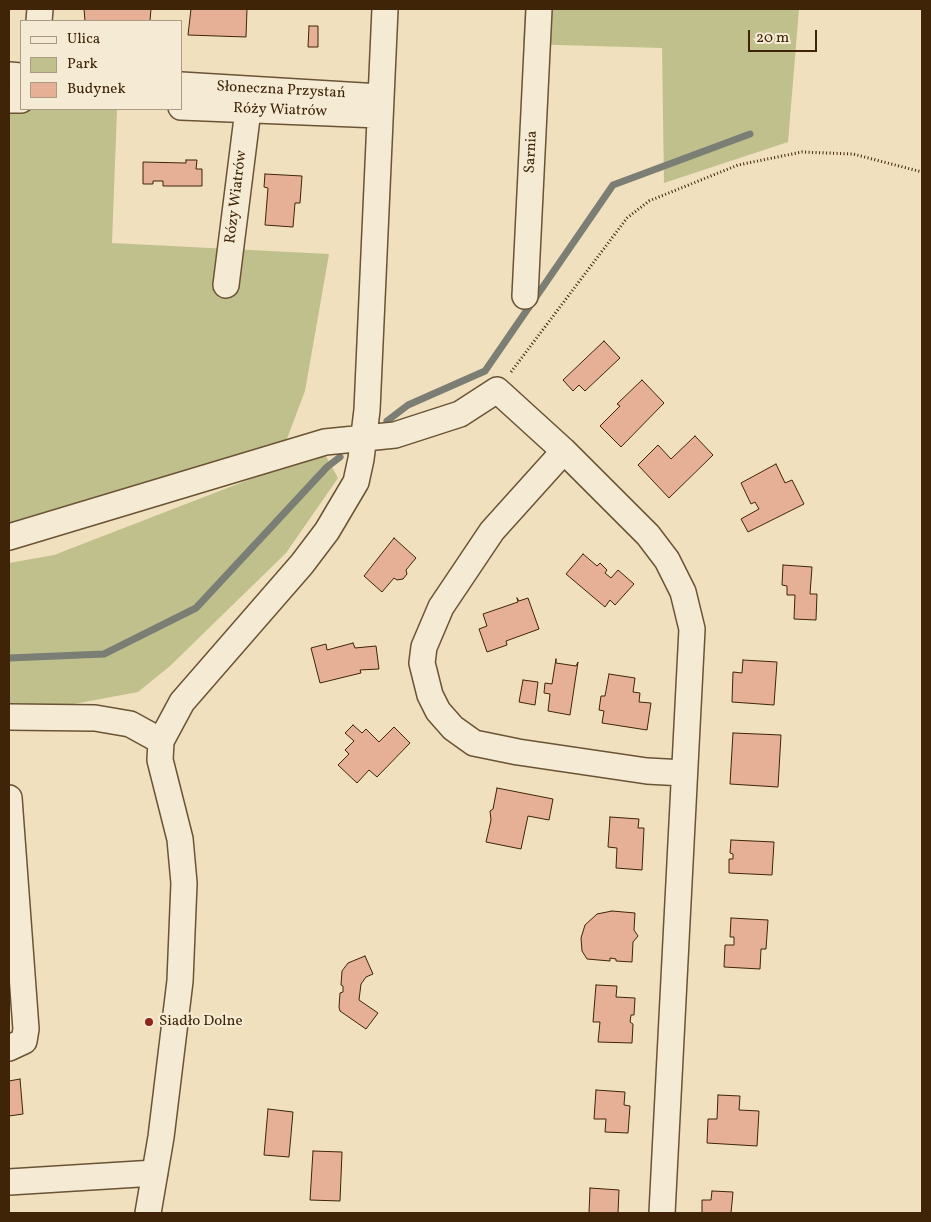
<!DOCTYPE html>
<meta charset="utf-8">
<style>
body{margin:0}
#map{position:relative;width:931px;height:1222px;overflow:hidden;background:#f0e0bd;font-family:Vollkorn,serif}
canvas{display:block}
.frame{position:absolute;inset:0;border:10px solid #3f2408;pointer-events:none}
.legend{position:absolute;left:20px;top:20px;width:162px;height:90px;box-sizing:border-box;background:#f5ebd4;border:1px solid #ac9b82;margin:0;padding:6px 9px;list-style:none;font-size:15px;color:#3f2408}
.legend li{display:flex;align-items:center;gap:10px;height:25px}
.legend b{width:25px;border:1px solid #ac9b82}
.scale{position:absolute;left:748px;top:30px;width:69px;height:22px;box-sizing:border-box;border:2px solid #3f2408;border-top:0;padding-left:6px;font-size:15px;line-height:18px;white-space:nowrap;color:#3f2408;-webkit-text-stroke:4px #f5ebd4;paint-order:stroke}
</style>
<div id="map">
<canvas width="931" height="1222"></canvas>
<div class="frame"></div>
<ul class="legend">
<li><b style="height:6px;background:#f5ebd4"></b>Ulica</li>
<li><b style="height:14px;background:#c0c08d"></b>Park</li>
<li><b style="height:14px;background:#e5b095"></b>Budynek</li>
</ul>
<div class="scale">20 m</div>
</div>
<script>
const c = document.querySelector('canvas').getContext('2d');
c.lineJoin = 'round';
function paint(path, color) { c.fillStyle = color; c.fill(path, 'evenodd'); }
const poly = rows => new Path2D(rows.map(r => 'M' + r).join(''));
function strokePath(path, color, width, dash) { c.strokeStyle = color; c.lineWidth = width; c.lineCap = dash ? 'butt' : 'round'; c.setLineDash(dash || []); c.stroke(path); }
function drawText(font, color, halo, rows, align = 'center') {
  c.font = font + ' Vollkorn,serif'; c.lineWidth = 4.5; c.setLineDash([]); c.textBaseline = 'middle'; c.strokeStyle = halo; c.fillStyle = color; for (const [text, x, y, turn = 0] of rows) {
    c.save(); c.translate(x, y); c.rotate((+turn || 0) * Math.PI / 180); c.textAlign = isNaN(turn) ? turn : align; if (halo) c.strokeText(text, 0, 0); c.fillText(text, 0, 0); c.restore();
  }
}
const green = poly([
 [525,9,799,9,788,142,664,183,662,48,523,44],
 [9,108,117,110,112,243,329,254,305,391,285,444,9,523],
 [323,451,338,478,286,553,170,666,138,692,63,706,9,703,9,563,54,555]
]);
const stream = poly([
 [387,421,408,405,485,371,613,185,750,134],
 [9,658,104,654,196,608,327,467,340,457]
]);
const building = poly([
 [84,9,151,9,150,21,85,21,84,9],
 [191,9,247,9,246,37,188,35,191,9],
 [309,26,318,26,318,47,308,47,309,26],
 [186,160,197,160,196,169,202,169,202,186,163,186,163,181,153,181,153,184,143,184,143,162,186,163,186,160],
 [265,174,302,176,300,203,295,203,293,227,265,225,268,188,264,187,265,174],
 [604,341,620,358,585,391,579,385,573,391,563,380,604,341],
 [642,380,664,403,621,447,600,426,620,406,617,404,642,380],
 [695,436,713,455,669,498,638,465,658,445,671,459,695,436],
 [776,464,785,483,792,480,804,504,748,532,741,519,759,509,755,502,751,504,741,483,776,464],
 [394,538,416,558,406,570,407,574,403,579,397,580,394,578,382,592,364,576,394,538],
 [583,554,597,566,600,563,607,570,605,573,611,578,618,570,634,584,615,605,610,600,605,607,566,574,583,554],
 [783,565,812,567,810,594,817,594,816,620,794,619,795,595,787,595,787,586,782,585,783,565],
 [517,598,519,601,528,598,539,629,506,641,507,645,487,652,479,629,487,626,483,614,518,602,517,598],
 [353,643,355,648,376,646,379,669,360,670,361,673,320,683,311,648,326,644,327,650,353,643],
 [556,659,556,663,576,666,578,662,570,715,548,711,550,694,544,693,545,683,552,684,556,659],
 [743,660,777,662,774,705,732,702,733,672,742,673,743,660],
 [609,674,635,678,633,692,640,693,639,702,651,703,647,730,602,723,604,711,599,710,601,696,605,696,609,674],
 [523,680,538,682,535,705,519,702,523,680],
 [353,725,362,733,366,729,379,742,394,727,410,743,377,777,369,770,357,783,338,765,349,754,345,750,354,741,345,733,353,725],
 [733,733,781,735,778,787,730,784,733,733],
 [497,788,553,799,549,820,528,816,521,849,486,842,491,820,490,811,493,809,497,788],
 [610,817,639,819,638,828,644,828,642,870,616,868,617,848,608,847,610,817],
 [731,840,774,842,772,875,729,873,729,859,733,859,733,854,730,853,731,840],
 [612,911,635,913,634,930,638,936,633,942,632,962,616,961,616,959,610,958,610,961,587,959,582,951,581,938,585,925,597,914,612,911],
 [731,918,768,920,766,949,761,949,760,969,724,967,725,945,734,945,734,937,730,937,731,918],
 [365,956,373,974,366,977,361,984,359,1000,378,1013,366,1029,340,1011,339,1007,340,993,343,992,343,986,341,985,342,971,348,963,365,956],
 [596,985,617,986,616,997,635,998,634,1015,631,1015,630,1022,633,1024,632,1043,598,1042,600,1022,593,1022,596,985],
 [20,1079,23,1114,9,1116,9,1081,20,1079],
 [596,1090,625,1092,624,1105,630,1106,628,1133,605,1132,606,1119,594,1119,596,1090],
 [718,1095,740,1096,739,1110,759,1111,757,1146,707,1143,708,1119,717,1119,718,1095],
 [268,1109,293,1112,289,1157,264,1155,268,1109],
 [313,1151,342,1152,340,1201,310,1200,313,1151],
 [590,1188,619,1190,618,1213,589,1213,590,1188],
 [712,1191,733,1192,731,1213,702,1213,702,1200,711,1200,712,1191]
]);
const path = poly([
 [511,372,627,218,649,201,738,165,802,152,853,154,922,172]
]);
const minor = poly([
 [39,21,40,9],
 [9,75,21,76],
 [181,85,380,97],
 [9,100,21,100],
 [181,107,379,115],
 [226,285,248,110],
 [525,296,539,9],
 [564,451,492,531,441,607,424,647,422,663,430,695,438,711,453,728,474,743,518,752,647,771,684,773],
 [9,537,325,442,395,435,460,414,497,390,564,451,648,535,667,560,683,592,692,629,662,1213],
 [9,717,95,718,130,724,161,741],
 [9,798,26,1029,24,1041,9,1048],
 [9,1182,155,1173],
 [148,1213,161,1137,180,981,184,883,180,839,160,760,161,741,182,702,302,564,327,531,356,482,361,459,367,410,385,9]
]);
const markers = [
 [149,1022,5,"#8f2418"]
];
const streetNames = [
 ["Słoneczna Przystań",281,91,3],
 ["Róży Wiatrów",280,111,2],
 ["Sarnia",532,152,-87],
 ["Rózy Wiatrów",237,197,-83]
];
const poiNames = [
 ["Siadło Dolne",159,1022]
];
paint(green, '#c0c08d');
strokePath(stream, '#7a7e75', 7);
paint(building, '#e5b095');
strokePath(building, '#3f2408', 1);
strokePath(minor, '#6b5335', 28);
strokePath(path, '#3f2408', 3, [1, 2.5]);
strokePath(minor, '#f5ebd4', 25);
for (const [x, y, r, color] of markers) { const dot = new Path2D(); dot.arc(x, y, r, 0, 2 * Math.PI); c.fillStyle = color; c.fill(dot); strokePath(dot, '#f5ebd4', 2); }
drawText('15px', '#3f2408', '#f5ebd4', streetNames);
drawText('15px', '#3f2408', '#f5ebd4', poiNames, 'left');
</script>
